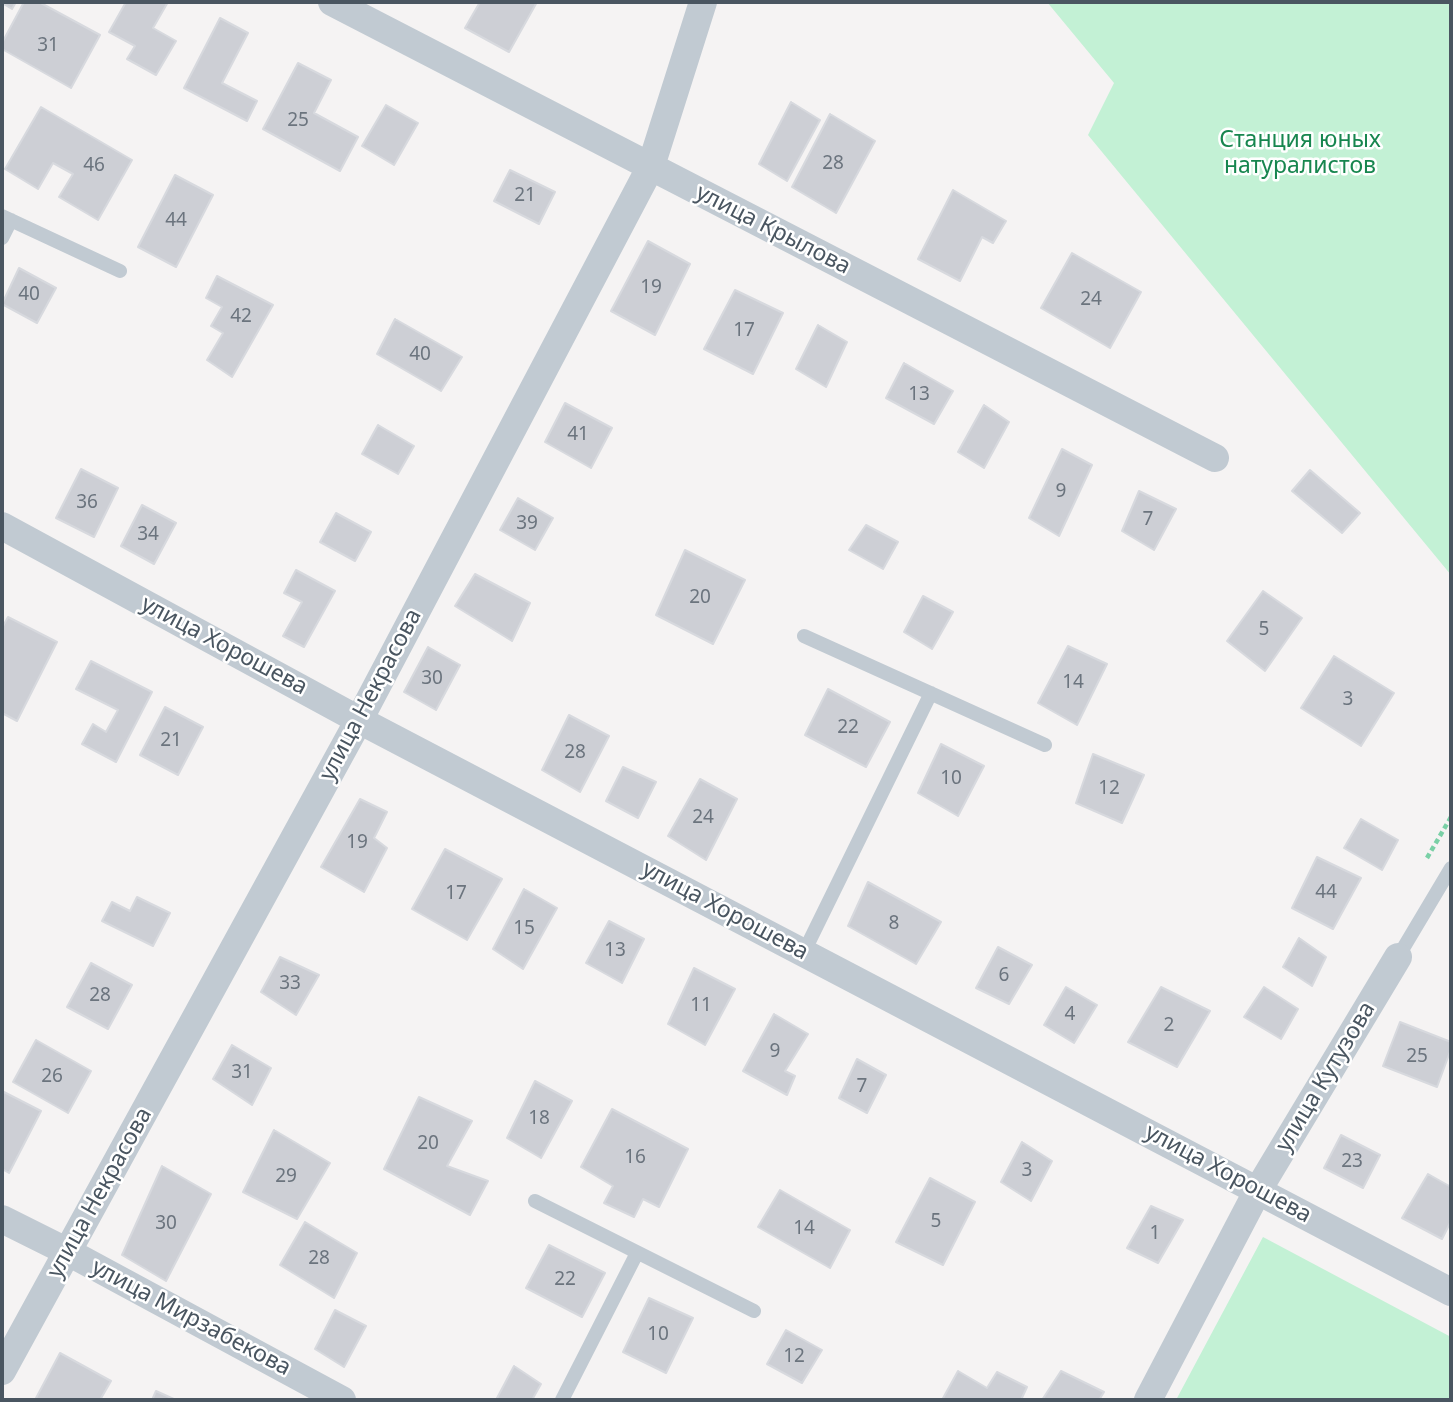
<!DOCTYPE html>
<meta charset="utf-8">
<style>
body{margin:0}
#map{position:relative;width:1453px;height:1402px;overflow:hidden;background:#f5f3f3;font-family:"Noto Sans",sans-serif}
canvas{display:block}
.frame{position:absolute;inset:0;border:4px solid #4a5661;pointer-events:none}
</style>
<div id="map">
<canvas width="1453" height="1402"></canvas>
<div class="frame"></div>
</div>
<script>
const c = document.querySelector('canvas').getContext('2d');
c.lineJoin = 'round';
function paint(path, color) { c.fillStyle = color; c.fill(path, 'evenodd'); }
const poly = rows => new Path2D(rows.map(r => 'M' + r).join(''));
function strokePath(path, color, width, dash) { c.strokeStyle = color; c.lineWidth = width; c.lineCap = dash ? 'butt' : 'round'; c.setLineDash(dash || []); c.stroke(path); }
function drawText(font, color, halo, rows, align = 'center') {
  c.font = font + ' "Noto Sans",sans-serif'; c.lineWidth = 5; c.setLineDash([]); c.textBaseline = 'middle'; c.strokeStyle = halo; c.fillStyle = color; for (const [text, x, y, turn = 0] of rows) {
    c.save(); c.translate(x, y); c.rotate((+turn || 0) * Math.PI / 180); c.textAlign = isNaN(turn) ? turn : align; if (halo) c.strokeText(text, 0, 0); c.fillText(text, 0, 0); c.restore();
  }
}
const green = poly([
 [1047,2,1451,2,1451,575,1088,135,1114,83],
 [1263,1237,1451,1337,1451,1400,1176,1400]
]);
const building = poly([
 [2,2,16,2,12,9,2,3,2,2],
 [24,2,39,2,100,35,71,88,2,49,2,43,24,2],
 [126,2,168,2,153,28,176,41,156,75,127,59,135,46,109,32,126,2],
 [480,2,537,2,509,52,465,28,480,2],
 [220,18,248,33,222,83,257,101,247,121,184,88,220,18],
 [298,63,331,80,314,113,358,137,340,171,263,129,298,63],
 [791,102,820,120,787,181,759,164,791,102],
 [386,105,418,123,394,165,362,146,386,105],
 [41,107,132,160,98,220,59,197,73,174,53,163,38,189,5,169,41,107],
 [830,114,875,141,836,213,792,187,830,114],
 [510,170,555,192,539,224,494,201,510,170],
 [175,175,213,195,176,267,138,247,175,175],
 [953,190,1006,221,993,243,982,237,960,281,918,259,953,190],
 [648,241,690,264,655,335,611,311,648,241],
 [1072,253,1141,292,1110,348,1041,308,1072,253],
 [19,268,56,288,37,323,2,304,19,268],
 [217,276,273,305,232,377,207,360,223,333,211,326,222,307,206,298,217,276],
 [735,290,783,313,753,374,704,349,735,290],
 [395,319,462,357,441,391,377,354,395,319],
 [818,325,847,342,826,387,796,369,818,325],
 [904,363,953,391,934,424,886,398,904,363],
 [565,403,612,428,591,468,545,442,565,403],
 [984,405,1009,422,984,468,958,452,984,405],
 [378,425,414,446,398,474,362,454,378,425],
 [1062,449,1092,465,1059,536,1029,518,1062,449],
 [81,469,118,488,94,537,56,518,81,469],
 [1310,470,1360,513,1342,533,1292,491,1310,470],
 [1139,491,1176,509,1154,550,1122,531,1139,491],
 [518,498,553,518,535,550,500,530,518,498],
 [142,505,176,523,154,564,121,546,142,505],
 [336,513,371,532,355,561,320,542,336,513],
 [866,525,898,542,883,569,849,550,866,525],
 [685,550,745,580,713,644,656,615,685,550],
 [296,570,335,591,304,647,283,636,302,602,284,593,296,570],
 [475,574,530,603,512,641,455,606,475,574],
 [1263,591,1302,618,1265,671,1227,641,1263,591],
 [923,596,953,612,932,649,904,632,923,596],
 [8,617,57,642,17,721,2,713,2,628,8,617],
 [1068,646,1107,664,1077,725,1038,703,1068,646],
 [428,647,460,665,436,710,404,692,428,647],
 [1334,656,1394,693,1361,746,1301,708,1334,656],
 [91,661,152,692,116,762,82,744,93,724,106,732,118,710,76,689,91,661],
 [828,689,890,722,866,767,805,735,828,689],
 [165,707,203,727,178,775,140,755,165,707],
 [569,715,609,736,580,792,542,770,569,715],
 [941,744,984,766,958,816,918,793,941,744],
 [1093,754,1144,775,1122,823,1076,803,1093,754],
 [623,767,656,782,638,818,606,801,623,767],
 [700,779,737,799,706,860,668,836,700,779],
 [360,799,387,812,374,838,387,848,364,892,321,867,360,799],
 [1361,819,1398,840,1382,870,1344,848,1361,819],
 [445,849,502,879,467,940,412,909,445,849],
 [1317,857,1361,878,1333,929,1292,908,1317,857],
 [868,882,941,922,916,964,848,926,868,882],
 [524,889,557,908,523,969,493,949,524,889],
 [137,897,170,913,153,946,102,921,112,902,130,911,137,897],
 [609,921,644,939,622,983,586,963,609,921],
 [1299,938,1326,957,1312,986,1283,967,1299,938],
 [998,947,1032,965,1009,1004,976,988,998,947],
 [280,957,319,975,296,1015,261,992,280,957],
 [91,963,132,985,108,1029,67,1007,91,963],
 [694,968,735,989,705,1045,668,1024,694,968],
 [1066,987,1097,1005,1074,1043,1044,1025,1066,987],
 [1161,987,1210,1011,1177,1067,1128,1042,1161,987],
 [1264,987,1298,1009,1281,1039,1244,1017,1264,987],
 [774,1014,808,1034,785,1071,795,1076,787,1095,743,1071,774,1014],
 [1400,1022,1451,1042,1451,1049,1437,1087,1383,1066,1400,1022],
 [36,1040,91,1071,68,1113,13,1082,36,1040],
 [232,1045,271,1068,252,1105,213,1079,232,1045],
 [857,1059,886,1075,867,1113,839,1098,857,1059],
 [535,1081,572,1101,541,1158,507,1138,535,1081],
 [2,1091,41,1111,9,1173,2,1169,2,1091],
 [419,1097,472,1121,447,1166,488,1181,470,1215,384,1169,419,1097],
 [612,1109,688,1149,659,1207,643,1199,634,1217,604,1203,613,1186,581,1167,612,1109],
 [274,1130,330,1163,297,1219,243,1192,274,1130],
 [1341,1135,1380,1155,1363,1188,1324,1168,1341,1135],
 [1022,1142,1052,1161,1031,1201,1001,1182,1022,1142],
 [162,1166,211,1194,166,1281,122,1255,162,1166],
 [1428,1174,1451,1187,1451,1221,1442,1239,1402,1218,1428,1174],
 [930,1178,975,1202,943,1265,896,1242,930,1178],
 [780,1190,850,1230,830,1268,758,1227,780,1190],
 [1151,1206,1183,1220,1158,1263,1127,1248,1151,1206],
 [305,1222,357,1253,334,1298,280,1265,305,1222],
 [549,1245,605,1273,582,1317,526,1288,549,1245],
 [649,1298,693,1318,666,1373,623,1352,649,1298],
 [335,1310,366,1326,344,1367,315,1349,335,1310],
 [786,1330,822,1350,802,1383,767,1364,786,1330],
 [60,1353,111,1381,100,1400,35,1400,60,1353],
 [514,1366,541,1384,532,1400,496,1400,514,1366],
 [958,1371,987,1388,997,1372,1027,1387,1021,1400,942,1400,958,1371],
 [1061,1371,1104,1392,1099,1400,1042,1400,1061,1371],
 [156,1391,176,1400,152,1400,156,1391]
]);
const path = poly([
 [1427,858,1451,817]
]);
const lane = poly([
 [2,216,120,271],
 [2,238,11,220],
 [804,636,1045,745],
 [804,952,931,693],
 [1398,957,1451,868],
 [535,1201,754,1311],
 [562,1400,637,1253]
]);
const street = poly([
 [332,2,1215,458],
 [2,526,359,720,1451,1292],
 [2,1219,68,1252,342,1400],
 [2,1371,359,720,651,166,703,2],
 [1148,1400,1258,1190,1398,957]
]);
const numberNames = [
 ["31",48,46],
 ["25",298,121],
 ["28",833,164],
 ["46",94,166],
 ["21",525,196],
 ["44",176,221],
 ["19",651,288],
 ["40",29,295],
 ["24",1091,300],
 ["42",241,317],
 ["17",744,331],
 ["40",420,355],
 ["13",919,395],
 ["41",578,435],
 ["9",1061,492],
 ["36",87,503],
 ["7",1148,520],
 ["39",527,524],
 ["34",148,535],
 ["20",700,598],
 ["5",1264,630],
 ["30",432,679],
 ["14",1073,683],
 ["3",1348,700],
 ["22",848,728],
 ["21",171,741],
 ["28",575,753],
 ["10",951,779],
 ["12",1109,789],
 ["24",703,818],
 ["19",357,843],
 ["44",1326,893],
 ["17",456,894],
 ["8",894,924],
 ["15",524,929],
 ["13",615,951],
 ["6",1004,976],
 ["33",290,984],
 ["28",100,996],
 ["11",701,1006],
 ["4",1070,1015],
 ["2",1169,1026],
 ["9",775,1052],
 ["25",1417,1057],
 ["31",242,1073],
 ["26",52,1077],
 ["7",862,1087],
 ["18",539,1119],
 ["20",428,1144],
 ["16",635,1158],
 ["23",1352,1162],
 ["3",1027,1171],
 ["29",286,1177],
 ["5",936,1222],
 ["30",166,1224],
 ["14",804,1229],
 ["1",1155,1234],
 ["28",319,1259],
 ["22",565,1280],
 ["10",658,1335],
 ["12",794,1357]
];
const parkNames = [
 ["Станция юных",1300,140],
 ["натуралистов",1300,166]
];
const streetNames = [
 ["улица Крылова",773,230,27],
 ["улица Хорошева",224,646,28],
 ["улица Некрасова",371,695,-62],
 ["улица Хорошева",725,911,28],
 ["улица Кутузова",1326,1077,-59],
 ["улица Хорошева",1228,1174,28],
 ["улица Некрасова",100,1193,-61],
 ["улица Мирзабекова",191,1318,28]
];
paint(green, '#c3f1d5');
paint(building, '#cdcfd5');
strokePath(building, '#d7d9de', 2);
strokePath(path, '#7ad0a6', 4.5, [5, 3.5]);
strokePath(lane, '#c1cad2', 14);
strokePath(street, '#c1cad2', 28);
drawText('19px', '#6b747e', null, numberNames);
drawText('23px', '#17864f', '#fff', parkNames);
drawText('23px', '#4a5661', '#fff', streetNames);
</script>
